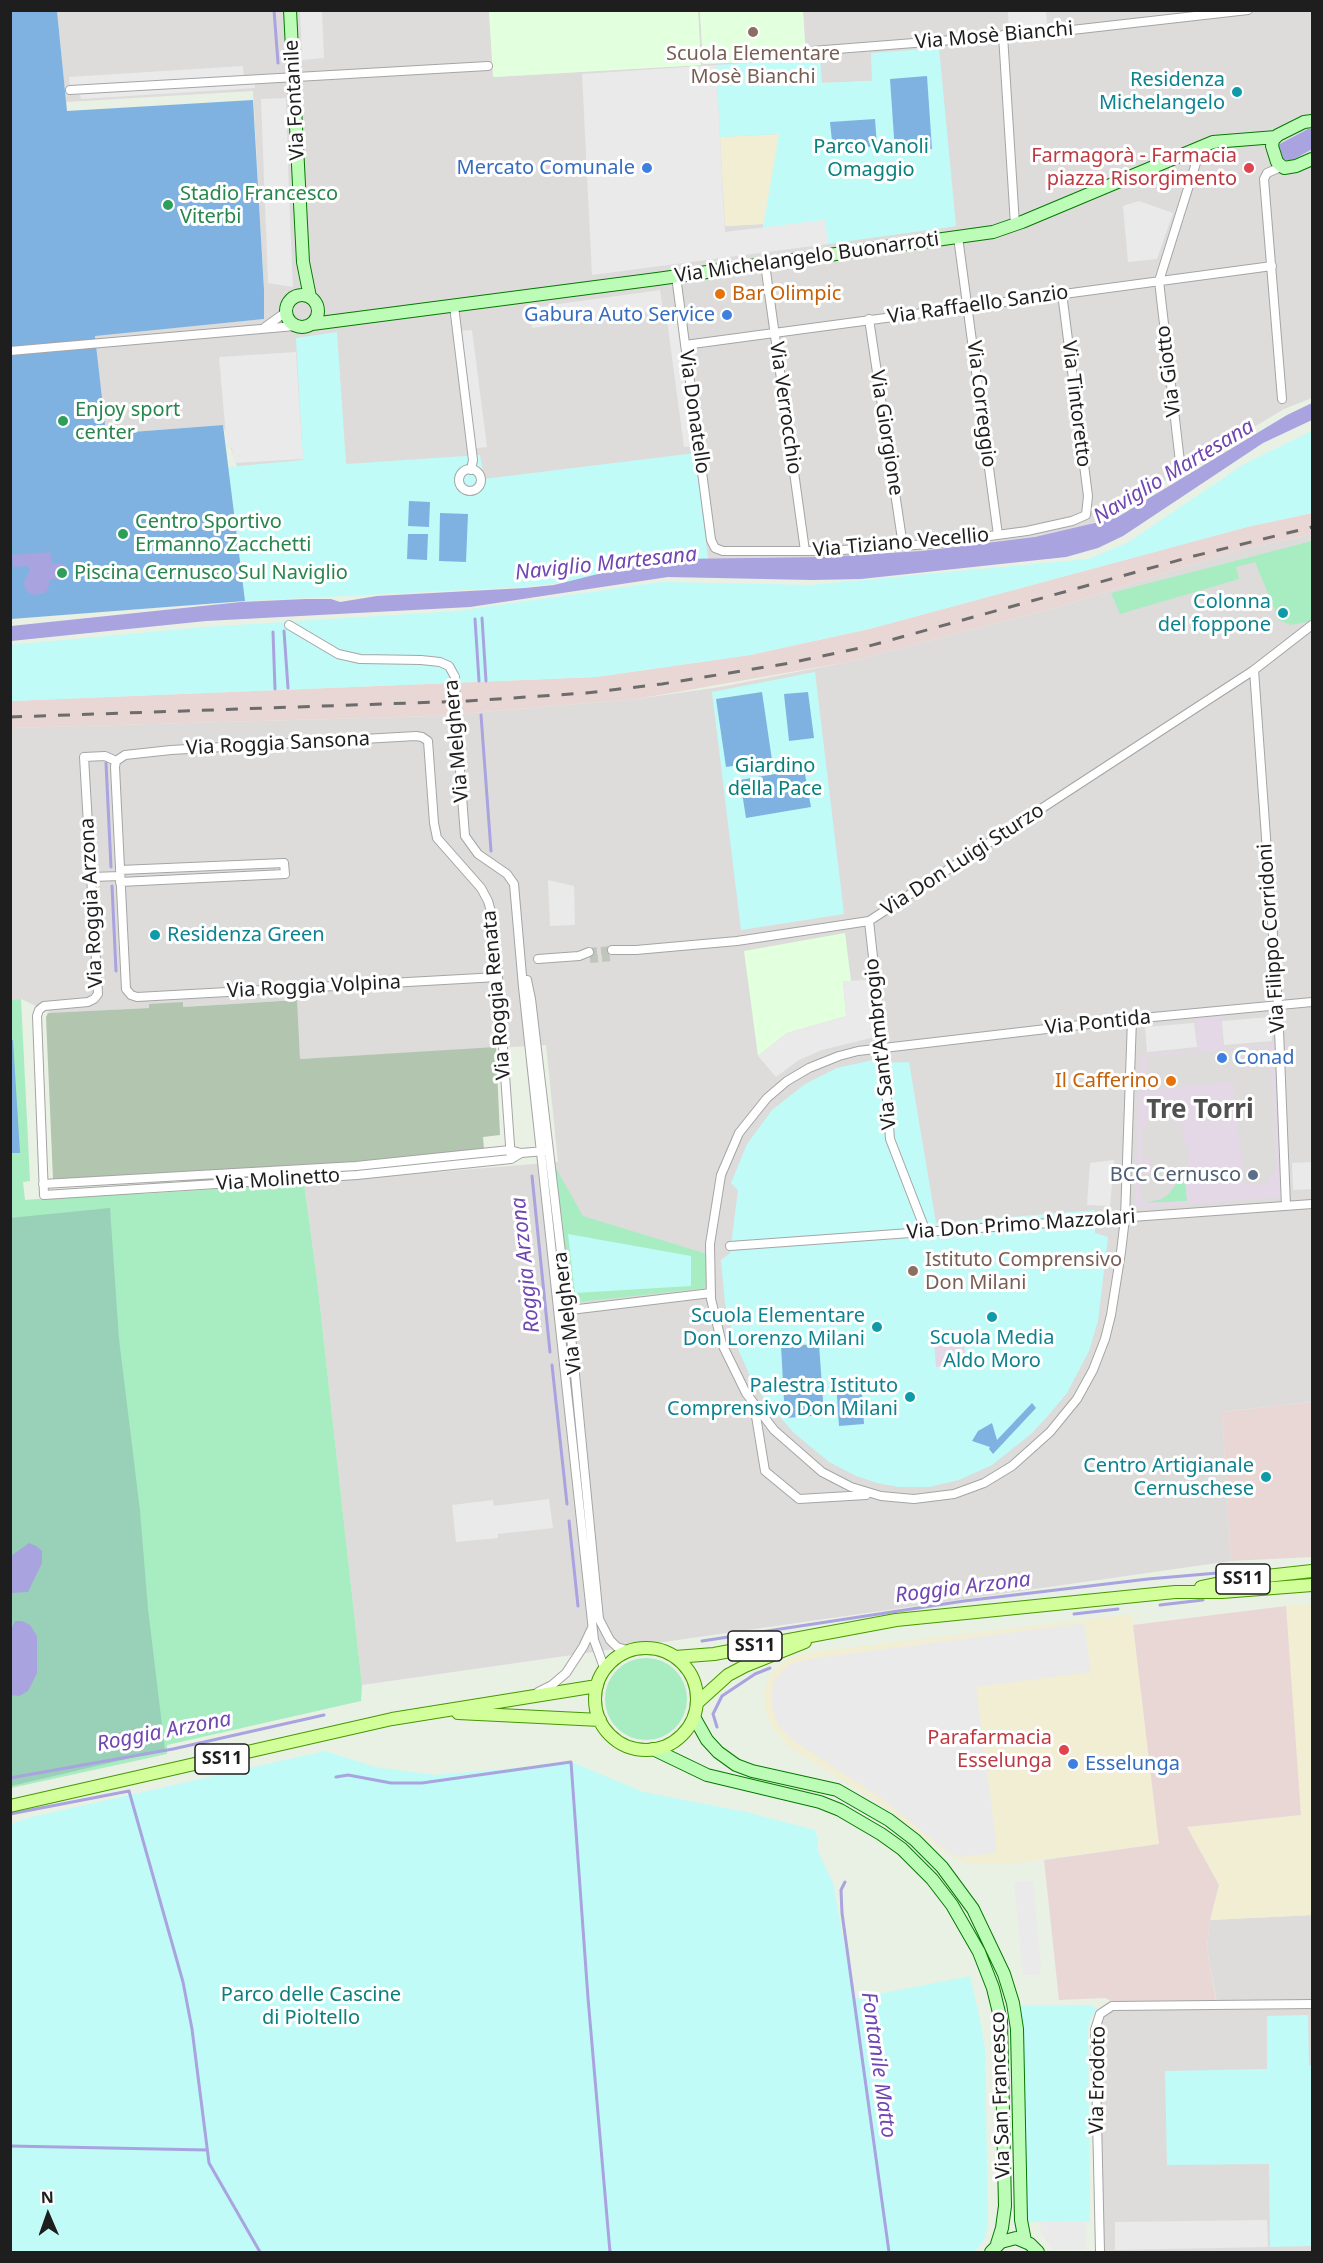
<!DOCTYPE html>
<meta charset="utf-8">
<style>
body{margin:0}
#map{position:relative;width:1323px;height:2263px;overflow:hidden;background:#e9f0e4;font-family:"Noto Sans",sans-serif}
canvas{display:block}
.frame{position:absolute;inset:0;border:12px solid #1e1e1e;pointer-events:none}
.north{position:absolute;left:18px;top:2185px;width:60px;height:60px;-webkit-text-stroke:4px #fff;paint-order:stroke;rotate:358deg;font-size:16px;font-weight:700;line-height:24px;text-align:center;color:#1e1e1e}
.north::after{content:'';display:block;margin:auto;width:21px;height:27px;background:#1e1e1e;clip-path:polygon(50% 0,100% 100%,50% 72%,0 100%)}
</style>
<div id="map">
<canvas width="1323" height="2263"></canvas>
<div class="frame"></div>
<div class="north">N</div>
</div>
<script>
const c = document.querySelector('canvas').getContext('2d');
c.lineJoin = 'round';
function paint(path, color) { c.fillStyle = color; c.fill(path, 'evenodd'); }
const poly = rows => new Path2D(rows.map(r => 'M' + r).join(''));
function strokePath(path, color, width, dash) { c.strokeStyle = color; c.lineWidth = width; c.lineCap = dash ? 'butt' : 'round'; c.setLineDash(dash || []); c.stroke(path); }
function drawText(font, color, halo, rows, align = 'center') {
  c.font = font + ' "Noto Sans",sans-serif'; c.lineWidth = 6; c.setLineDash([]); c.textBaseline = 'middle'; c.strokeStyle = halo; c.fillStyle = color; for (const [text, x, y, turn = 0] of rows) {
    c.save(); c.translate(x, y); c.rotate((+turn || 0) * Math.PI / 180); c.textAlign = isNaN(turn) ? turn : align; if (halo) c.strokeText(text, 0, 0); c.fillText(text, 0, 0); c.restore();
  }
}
const residential = poly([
 [57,11,489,11,494,77,701,65,698,11,700,11,703,64,806,59,803,11,1312,11,1312,398,1284,409,1099,520,1072,532,1021,542,904,555,277,583,223,425,105,434,95,335,264,319,264,290,253,91,66,102],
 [871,53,956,226,828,243,763,227,763,224,725,226,820,58,821,83,873,81],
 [1312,534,1312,1402,1222,1412,1231,1561,362,1685,317,1279,304,1183,558,1162,546,1045,300,1059,296,1000,183,1007,183,1003,149,1005,150,1008,51,1013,21,999,11,1000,10,728,435,716,637,699,720,687,848,662,1058,607,1234,551],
 [1312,1915,1312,2252,1100,2252,1095,2030,1104,2010,1217,2004,1207,1949,1210,1920]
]);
const commercial = poly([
 [779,134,763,224,725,226,720,137],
 [1312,1604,1312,1915,1210,1920,1219,1885,1187,1827,1300,1815,1286,1606],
 [1132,1614,1159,1844,1007,1864,968,1864,947,1854,885,1807,789,1747,777,1733,767,1716,764,1696,767,1681,775,1669,787,1659,806,1653]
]);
const industrial = poly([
 [1312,513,1312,534,1234,551,1058,607,848,662,637,699,435,716,11,728,10,701,596,677,750,655,869,629,1247,527],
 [1312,1402,1312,1557,1231,1561,1222,1412],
 [1286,1606,1301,1815,1187,1827,1219,1885,1210,1920,1207,1949,1216,2001,1113,2003,1106,1998,1059,2000,1044,1860,1159,1844,1133,1625]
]);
const education = poly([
 [489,11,698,11,701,65,493,77],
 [700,11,803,11,806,59,703,64],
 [845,933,851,981,843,981,846,1016,787,1033,758,1056,744,951]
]);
const construction = poly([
 [297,1000,300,1059,496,1047,500,1135,483,1137,484,1149,337,1164,53,1179,46,1017,48,1013,149,1008,149,1004,183,1002,183,1007]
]);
const grass = poly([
 [1312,541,1312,621,1291,625,1279,620,1255,562,1236,567,1239,579,1120,614,1111,593],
 [21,999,30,1181,23,1182,25,1200,141,1191,142,1194,304,1183,317,1279,362,1685,361,1701,167,1745,167,1754,11,1788,10,1000],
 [553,1163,583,1216,707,1254,708,1288,569,1303],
 [1185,1176,1187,1201,1140,1203,1161,1199,1169,1194,1178,1177],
 '605 1699a41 41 0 1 1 82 0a41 41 0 1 1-82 0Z'
]);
const forest = poly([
 [110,1208,119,1339,140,1511,148,1609,165,1750,11,1786,10,1218]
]);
const park = poly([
 [939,48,956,226,828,244,825,220,763,228,779,134,720,137,716,65,820,58,822,83,872,81,871,53],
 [337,332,346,464,480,455,484,479,695,453,709,566,524,587,245,601,228,467,303,460,296,338],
 [1312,431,1312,513,1247,527,869,629,750,655,596,677,11,701,10,645,205,627,458,611,662,582,811,585,1088,559,1127,543,1244,464],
 [815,672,844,914,741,930,712,692],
 [873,1060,878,1063,909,1062,936,1223,1095,1210,1095,1233,1108,1237,1098,1321,1089,1351,1067,1393,1047,1417,1031,1434,992,1465,959,1480,929,1487,899,1487,877,1483,856,1476,829,1462,794,1433,764,1399,752,1380,734,1340,725,1304,721,1260,730,1253,738,1190,731,1183,747,1144,772,1110,805,1084,837,1068],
 [568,1234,691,1256,691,1286,575,1293],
 [325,1751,375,1767,435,1775,574,1763,643,1792,746,1812,815,1830,818,1840,817,1849,833,1883,854,1999,970,1976,980,2020,985,2050,988,2222,985,2238,975,2252,11,2252,11,1824,32,1817],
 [1089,2005,1097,2008,1089,2022,1088,2030,1090,2222,1026,2222,1024,2051,1022,2021,1018,2006],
 [1308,2015,1309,2065,1312,2066,1311,2246,1270,2247,1269,2164,1167,2165,1165,2071,1267,2069,1267,2016]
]);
const pitch = poly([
 [10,11,57,11,67,111,253,100,264,290,264,319,95,336,106,434,223,425,245,601,11,619],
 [927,76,932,149,895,152,890,79],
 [875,119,877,146,833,150,830,122],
 [409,501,430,502,429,527,408,526],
 [440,513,468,514,466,562,439,561],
 [408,534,428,534,427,560,407,559],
 [762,692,772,760,726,767,716,699],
 [808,692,814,738,789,741,784,694],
 [804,769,811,807,746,818,740,780],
 [11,1040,13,1040,20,1153,11,1153],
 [819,1344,824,1415,785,1418,781,1346],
 [861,1379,864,1424,839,1426,836,1381],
 [1032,1403,1036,1408,993,1454,989,1449,990,1447,972,1441,978,1431,992,1423,997,1440]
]);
const parking = poly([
 [300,11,322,11,324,58,302,60],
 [1008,11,1046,11,1048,33,1009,35],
 [716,65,725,232,825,220,828,244,592,275,582,74],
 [243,66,244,80,255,79,255,88,81,99,80,95,70,95,69,77],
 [286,98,289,194,293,287,268,283,261,99],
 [1139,201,1173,213,1157,259,1128,262,1123,206],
 [660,290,663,310,532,328,529,308],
 [676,312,694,446,684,447,666,313],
 [472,330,487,447,472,449,457,331],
 [296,352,303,459,234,463,232,448,227,448,219,357],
 [548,880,574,886,575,925,550,926],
 [869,980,875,1037,822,1050,799,1060,776,1077,758,1056,787,1033,846,1016,843,981],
 [1270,1017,1272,1041,1224,1045,1222,1021],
 [1194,1023,1197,1047,1147,1052,1145,1027],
 [1114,1160,1110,1206,1087,1205,1090,1163],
 [1312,1162,1312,1189,1293,1190,1292,1163],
 [549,1499,553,1528,498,1534,498,1538,456,1542,452,1505,493,1500,494,1506],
 [1084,1623,1091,1672,976,1687,996,1841,996,1853,959,1857,949,1853,885,1801,790,1738,779,1726,774,1713,771,1701,772,1687,777,1676,789,1665,809,1659],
 [1033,1881,1041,1970,1038,1975,1023,1975,1014,1882],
 [1267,2220,1268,2247,1115,2250,1115,2222],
 [1086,2221,1086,2250,1053,2250,1040,2232,1041,2222]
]);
const plaza = poly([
 [1220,1011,1223,1048,1273,1044,1281,1197,1139,1208,1135,1204,1140,1055,1198,1050,1195,1013],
 [1270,1046,1277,1171,1274,1172,1274,1175,1268,1176,1269,1184,1244,1185,1233,1082,1145,1090,1146,1057],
 [1147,1116,1160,1118,1161,1116,1175,1121,1185,1130,1181,1135,1191,1155,1188,1157,1189,1168,1177,1168,1176,1180,1167,1193,1156,1200,1141,1201,1140,1174,1152,1174,1151,1160,1149,1158,1143,1160,1142,1128,1147,1126],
 [1185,1176,1187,1201,1141,1204,1161,1199,1175,1186,1178,1177],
 [964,1339,966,1364,936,1367,934,1342]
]);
const water = poly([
 [1308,129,1312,129,1312,149,1291,161,1283,159,1280,157,1278,145],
 [1312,403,1312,420,1263,443,1123,536,1098,548,1066,557,861,579,812,580,668,577,470,607,206,621,11,641,11,626,241,602,306,599,331,599,340,602,377,596,525,588,554,585,622,568,677,559,825,557,922,551,1035,537,1116,518,1287,415],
 [50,552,52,563,63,564,66,567,67,573,63,577,50,580,48,589,44,593,32,595,26,590,24,585,25,579,29,572,29,568,26,566,13,567,12,555],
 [29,1543,36,1546,42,1551,42,1563,28,1592,11,1593,11,1556],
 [15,1621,22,1621,30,1625,37,1636,37,1673,28,1691,19,1696,10,1695,11,1631]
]);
const stream = poly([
 [274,10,278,63],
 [482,618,486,681],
 [475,619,479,681],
 [284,631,288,688],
 [273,632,275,689],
 [481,715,491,851],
 [106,763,111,867],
 [112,886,116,971],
 [532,1176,550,1352],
 [552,1365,567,1504],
 [569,1521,578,1606],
 [1160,1605,1203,1600],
 [1074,1614,1118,1609],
 [702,1641,964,1601,1148,1579,1229,1572],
 [717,1727,713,1714,722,1696,755,1674,770,1668],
 [336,1777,348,1775,391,1783,422,1783,571,1762,588,1998,610,2252],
 [10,1778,173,1749,324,1715],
 [10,1814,129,1791,183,1982,192,2029,209,2163,260,2252],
 [845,1882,841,1890,842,1913,889,2252],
 [10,2146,207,2150]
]);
const streetTunnel = poly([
 [589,952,612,950],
 [590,959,613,957]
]);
const street = poly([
 [1003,35,1015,225],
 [812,51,1054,32,1248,10],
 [70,90,488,66],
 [1281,167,1267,173,1264,179,1282,399],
 [958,237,998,535],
 [765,264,805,551],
 [676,276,711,540,715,548,723,551,827,551,930,544,1027,531,1072,521,1086,515,1088,496,1062,293],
 [454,306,473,460,471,470],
 [869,319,903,546],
 [265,327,286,312],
 [685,345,1272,266],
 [10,351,295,326],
 [1180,462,1159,281,1201,147],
 '459 480a11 11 0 1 1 22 0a11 11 0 1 1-22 0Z',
 [289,625,338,654,360,659,421,660,440,662,449,666,455,677],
 [1254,670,1278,1005,1286,1206],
 [456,717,465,836,478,854,507,874,514,884,523,987,594,1640,605,1670],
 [116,761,105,756,84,757,98,994,94,999,88,1002,44,1006,39,1010,37,1016,44,1195,357,1175,511,1159,521,1153],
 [120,870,284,863,285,874,120,882],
 [92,877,120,876],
 [869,921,883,1047,890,1139,926,1232],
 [612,950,636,950,737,941,869,921,1254,670,1312,625],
 [538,959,579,956,589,952],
 [498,977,137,997,131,995,126,989,115,767,116,761,125,755,171,750,416,736,422,737,428,741,434,823,437,838,481,888,488,901,492,915,498,977,511,1159],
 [527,980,531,999,573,1354,599,1619,610,1640,617,1647,630,1651],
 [1132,1019,1125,1218,1121,1252,1111,1315,1105,1339,1093,1370,1077,1399,1050,1432,1012,1466,984,1483,954,1494,914,1499,881,1496,851,1487,822,1472,774,1430,746,1393,722,1344,711,1299,710,1244,721,1175,739,1133,767,1098,787,1081,809,1068,839,1056,858,1051,1132,1019,1312,1002],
 [43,1184,356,1166,510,1150,521,1153,545,1151],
 [730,1246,1312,1204],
 [562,1311,711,1293],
 [755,1410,765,1471,799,1499,866,1495],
 [538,1692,552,1685,566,1673,583,1647,592,1628],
 [1100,2252,1095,2030,1100,2014,1112,2006,1312,2004]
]);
const secondary = poly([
 [290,10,303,262,310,297],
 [1312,121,1304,122,1278,135,1273,140,1272,146,1277,162,1284,168,1296,166,1312,159],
 '286 311a16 16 0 1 1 32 0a16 16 0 1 1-32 0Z',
 [312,324,657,279,993,232,1022,222,1213,142,1276,137],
 [694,1717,707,1740,718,1752,736,1765,752,1771,837,1790,889,1820,915,1840,942,1867,973,1909,1004,1974,1013,2003,1017,2029,1021,2220,1025,2241],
 [653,1749,707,1775,820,1802,840,1810,881,1834,902,1849,932,1879,952,1905,979,1952,993,1988,1001,2021,1005,2206,1002,2228,997,2244],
 [991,2252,1001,2242,1016,2238,1030,2244,1038,2252]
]);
const primary = poly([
 [1201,1587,1239,1579,1312,1571],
 '595 1699a51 51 0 1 1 102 0a51 51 0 1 1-102 0Z',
 [675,1657,714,1654,896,1620,1175,1592,1222,1592,1312,1585],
 [697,1703,728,1675,745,1666,805,1642],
 [458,1713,600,1720],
 [10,1806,392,1719,597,1686]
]);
const rail = poly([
 [10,717,468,701,586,693,662,684,790,663,869,646,1194,556,1312,527]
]);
const streetBridge = poly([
 [455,677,456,717]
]);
const markers = [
 [753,32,6,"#8d6e63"],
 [1237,92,6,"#0f9aa8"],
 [647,168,6,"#3f7fe0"],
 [1249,168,6,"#e0444e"],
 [168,205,6,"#2e9e5b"],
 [720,294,6,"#e8710a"],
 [727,315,6,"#3f7fe0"],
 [63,421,6,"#2e9e5b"],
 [123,534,6,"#2e9e5b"],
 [62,573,6,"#2e9e5b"],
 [1283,613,6,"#0f9aa8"],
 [155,935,6,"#0f9aa8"],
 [1222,1058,6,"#3f7fe0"],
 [1171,1081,6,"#e8710a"],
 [1253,1175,6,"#5c6f8a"],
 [913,1271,6,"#8d6e63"],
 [992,1317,6,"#0f9aa8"],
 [877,1327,6,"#0f9aa8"],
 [910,1397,6,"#0f9aa8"],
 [1266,1477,6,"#0f9aa8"],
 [1064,1750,6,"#e0444e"],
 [1073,1764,6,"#3f7fe0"]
];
const shields = [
 [1243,1579,54],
 [755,1646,54],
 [222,1759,54]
];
const shieldNames = [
 ["SS11",1243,1579],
 ["SS11",755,1646],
 ["SS11",222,1759]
];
const streetNames = [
 ["Via Mosè Bianchi",994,36,-5],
 ["Via Fontanile",295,100,-93],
 ["Via Michelangelo Buonarroti",807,258,-8],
 ["Via Raffaello Sanzio",978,305,-8],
 ["Via Giotto",1169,371,-97],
 ["Via Correggio",981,404,83],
 ["Via Tintoretto",1076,404,83],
 ["Via Verrocchio",785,408,82],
 ["Via Donatello",694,412,82],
 ["Via Giorgione",886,433,81],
 ["Via Tiziano Vecellio",901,543,-5],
 ["Via Melghera",457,741,-95],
 ["Via Roggia Sansona",278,744,-3],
 ["Via Don Luigi Sturzo",963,860,-33],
 ["Via Roggia Arzona",92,903,-93],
 ["Via Filippo Corridoni",1272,938,-94],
 ["Via Roggia Volpina",314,987,-3],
 ["Via Roggia Renata",497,995,-95],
 ["Via Pontida",1098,1023,-6],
 ["Via Sant'Ambrogio",881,1044,-96],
 ["Via Molinetto",278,1180,-4],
 ["Via Don Primo Mazzolari",1021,1225,-4],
 ["Via Melghera",568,1313,-97],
 ["Via Erodoto",1098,2080,-89],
 ["Via San Francesco",1001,2095,-92]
];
const educationNames = [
 ["Scuola Elementare",753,54],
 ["Mosè Bianchi",753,77],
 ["Istituto Comprensivo",925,1260,"left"],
 ["Don Milani",925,1283,"left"]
];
const cultureNames = [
 ["Residenza",1225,80],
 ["Michelangelo",1225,103],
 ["Colonna",1271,602],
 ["del foppone",1271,625],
 ["Residenza Green",167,935,"left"],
 ["Scuola Elementare",865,1316],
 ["Don Lorenzo Milani",865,1339],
 ["Scuola Media",992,1338,"center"],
 ["Aldo Moro",992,1361,"center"],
 ["Palestra Istituto",898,1386],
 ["Comprensivo Don Milani",898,1409],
 ["Centro Artigianale",1254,1466],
 ["Cernuschese",1254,1489]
];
const parkNames = [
 ["Parco Vanoli",871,147],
 ["Omaggio",871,170],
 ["Giardino",775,766],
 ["della Pace",775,789],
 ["Parco delle Cascine",311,1995],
 ["di Pioltello",311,2018]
];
const healthNames = [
 ["Farmagorà - Farmacia",1237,156],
 ["piazza Risorgimento",1237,179],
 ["Parafarmacia",1052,1738],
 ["Esselunga",1052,1761]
];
const shopNames = [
 ["Mercato Comunale",635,168],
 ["Gabura Auto Service",715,315],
 ["Conad",1234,1058,"left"],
 ["Esselunga",1085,1764,"left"]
];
const leisureNames = [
 ["Stadio Francesco",180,194],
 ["Viterbi",180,217],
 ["Enjoy sport",75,410],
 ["center",75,433],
 ["Centro Sportivo",135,522],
 ["Ermanno Zacchetti",135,545],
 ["Piscina Cernusco Sul Naviglio",74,573]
];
const foodNames = [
 ["Bar Olimpic",732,294],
 ["Il Cafferino",1159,1081,"right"]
];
const serviceNames = [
 ["BCC Cernusco",1241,1175]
];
const waterNames = [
 ["Naviglio Martesana",1174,472,-31],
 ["Naviglio Martesana",606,564,-6],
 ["Roggia Arzona",526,1265,-96],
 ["Roggia Arzona",963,1588,-7],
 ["Roggia Arzona",164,1732,-11],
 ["Fontanile Matto",878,2065,82]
];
const districtNames = [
 ["Tre Torri",1200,1111]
];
paint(residential, '#dddcdb');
paint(commercial, '#f1eed3');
paint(industrial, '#e9d7d6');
paint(education, '#e2ffde');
paint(construction, '#b2c5af');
paint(grass, '#a8ecc2');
paint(forest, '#98d0b8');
paint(park, '#c0fbf8');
paint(pitch, '#7fb2e1');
paint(parking, '#eaeaea');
paint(plaza, '#e4d8e6');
paint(water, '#a9a3df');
strokePath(stream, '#a9a3df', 3);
strokePath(streetTunnel, '#c0c6bc', 8, [8, 4]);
strokePath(street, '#a5a5a5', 10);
strokePath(secondary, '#037a01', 14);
strokePath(primary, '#469900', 14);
strokePath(street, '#fff', 8);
strokePath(secondary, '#bcfcb6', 12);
strokePath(primary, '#d2ff9a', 12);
strokePath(rail, '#6c6c6c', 3, [12, 12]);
strokePath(streetBridge, '#a5a5a5', 10, []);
strokePath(streetBridge, '#fff', 8);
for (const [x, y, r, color] of markers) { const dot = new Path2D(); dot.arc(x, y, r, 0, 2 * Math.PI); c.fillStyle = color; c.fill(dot); strokePath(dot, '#fff', 2); }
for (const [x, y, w] of shields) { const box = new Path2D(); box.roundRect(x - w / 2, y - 15, w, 30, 4.5); c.fillStyle = '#fff'; c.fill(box); strokePath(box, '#1e1e1e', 1.5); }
drawText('bold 18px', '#1e1e1e', null, shieldNames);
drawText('20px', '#1e1e1e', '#fff', streetNames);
drawText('20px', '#785e54', '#fff', educationNames);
drawText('20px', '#0d838f', '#fff', cultureNames, 'right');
drawText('20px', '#08817c', '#fff', parkNames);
drawText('20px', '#be3a42', '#fff', healthNames, 'right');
drawText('20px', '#366cbe', '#fff', shopNames, 'right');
drawText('20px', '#27864d', '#fff', leisureNames, 'left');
drawText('20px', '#c56008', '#fff', foodNames, 'left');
drawText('20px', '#4e5e75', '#fff', serviceNames, 'right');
drawText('italic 21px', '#6f47b2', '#fff', waterNames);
drawText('bold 26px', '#515151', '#fff', districtNames);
</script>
